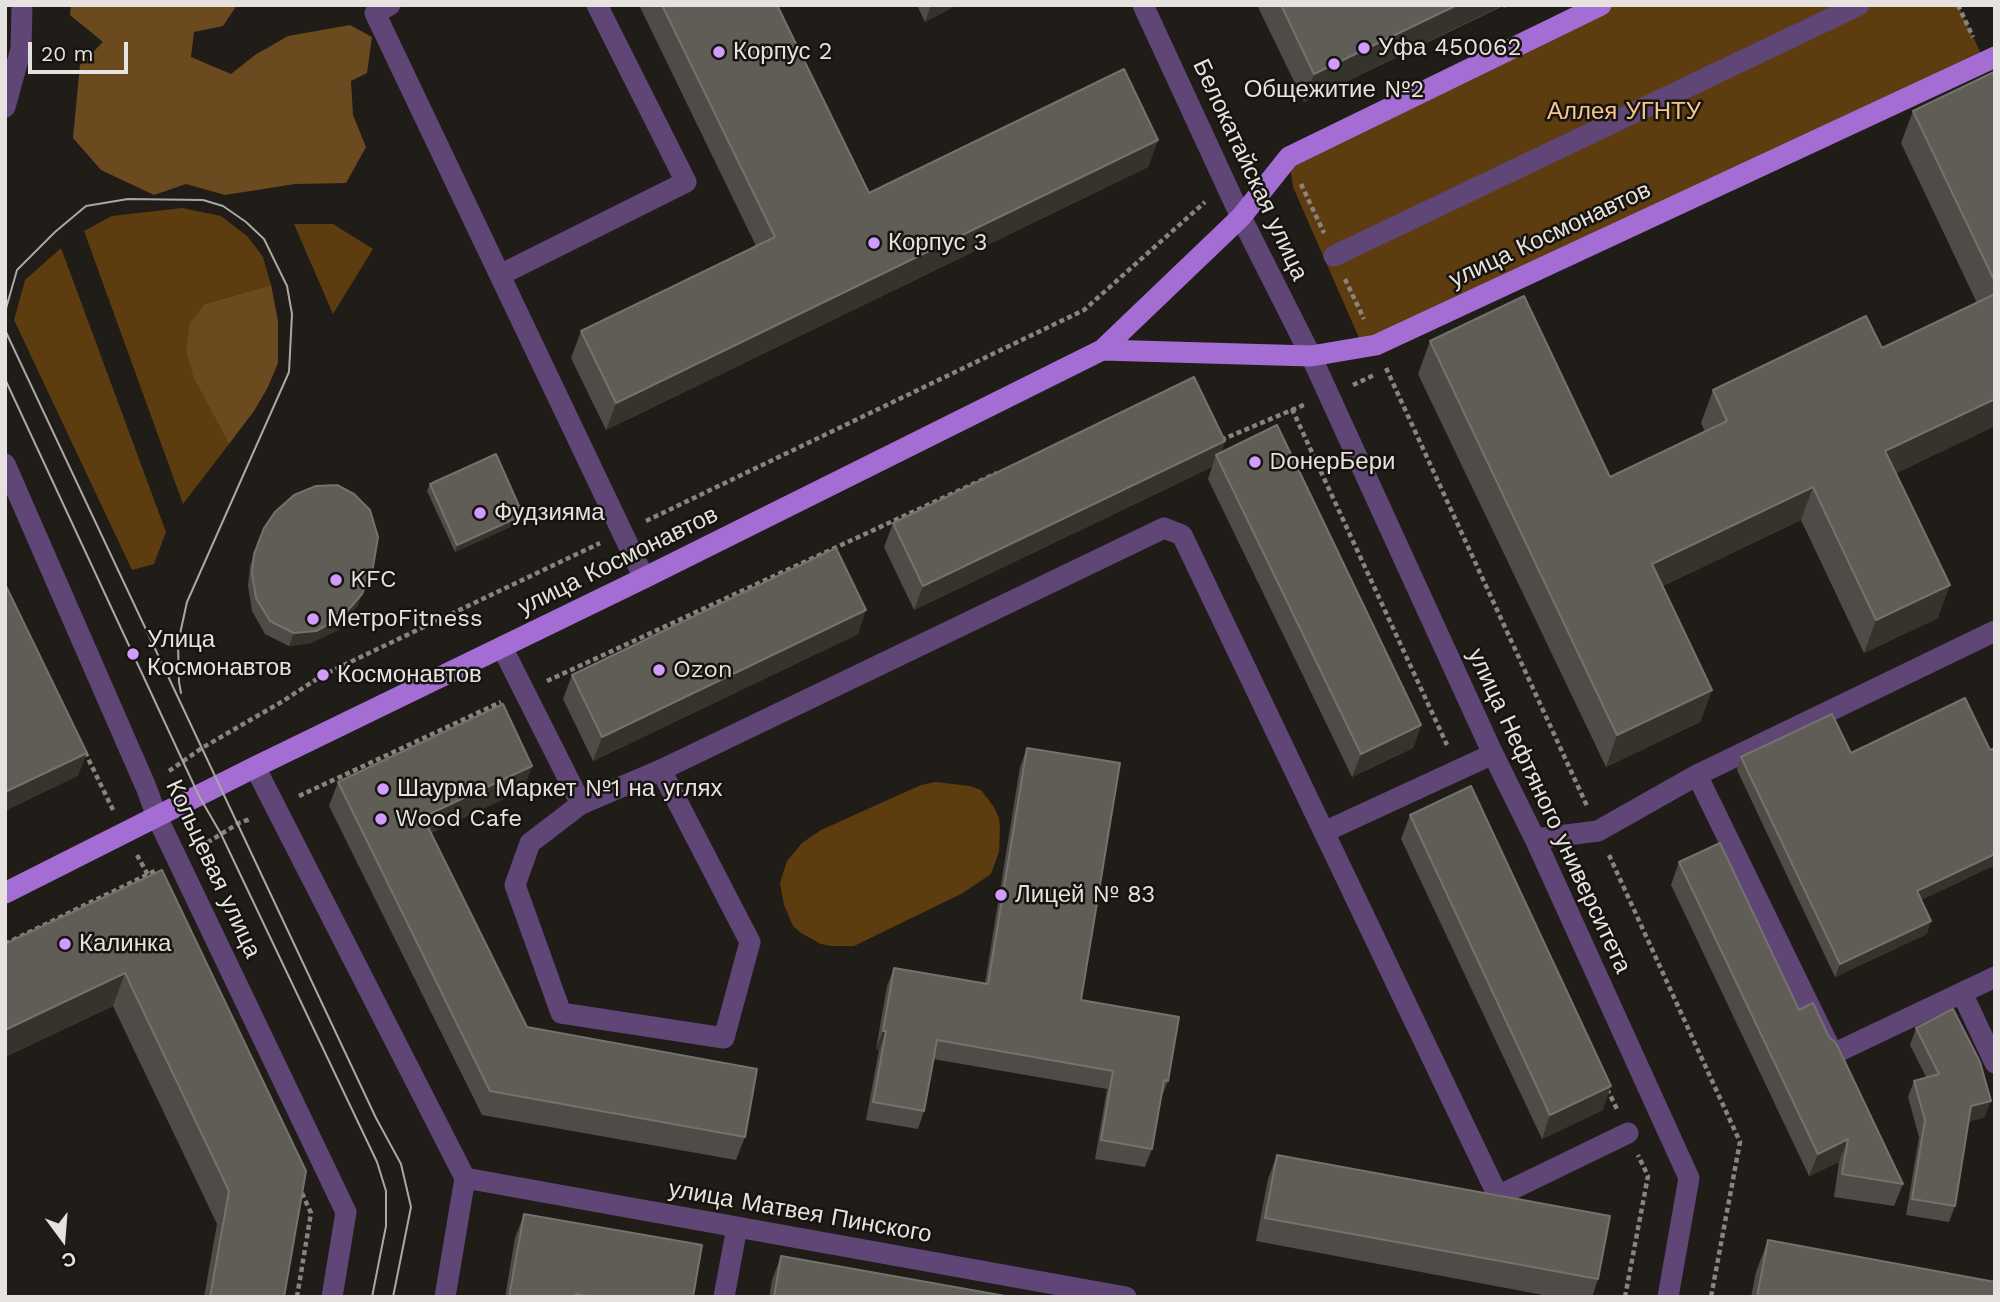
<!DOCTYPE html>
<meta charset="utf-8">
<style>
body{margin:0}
#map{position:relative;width:2000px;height:1302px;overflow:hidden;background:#201c17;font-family:"Work Sans",sans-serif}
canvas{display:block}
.frame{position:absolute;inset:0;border:7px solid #e5e2df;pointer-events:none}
.north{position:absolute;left:28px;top:1204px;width:70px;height:70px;-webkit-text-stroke:5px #17130f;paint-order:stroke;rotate:164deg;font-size:19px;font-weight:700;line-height:28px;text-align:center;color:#e5e2df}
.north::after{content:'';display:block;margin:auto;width:24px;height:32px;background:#e5e2df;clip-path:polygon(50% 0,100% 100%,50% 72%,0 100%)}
.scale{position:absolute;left:28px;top:42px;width:100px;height:32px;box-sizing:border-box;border:4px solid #e5e2df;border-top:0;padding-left:9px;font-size:21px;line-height:24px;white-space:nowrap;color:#e5e2df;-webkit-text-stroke:5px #17130f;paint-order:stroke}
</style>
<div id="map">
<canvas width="2000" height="1302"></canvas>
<div class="frame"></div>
<div class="north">С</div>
<div class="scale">20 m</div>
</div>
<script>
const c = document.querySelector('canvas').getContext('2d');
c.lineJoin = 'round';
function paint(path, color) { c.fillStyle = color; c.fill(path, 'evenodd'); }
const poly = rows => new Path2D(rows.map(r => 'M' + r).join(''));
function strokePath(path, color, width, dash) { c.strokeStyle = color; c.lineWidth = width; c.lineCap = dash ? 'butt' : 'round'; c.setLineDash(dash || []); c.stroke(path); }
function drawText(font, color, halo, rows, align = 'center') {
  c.font = font + ' "Work Sans",sans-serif'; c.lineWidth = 5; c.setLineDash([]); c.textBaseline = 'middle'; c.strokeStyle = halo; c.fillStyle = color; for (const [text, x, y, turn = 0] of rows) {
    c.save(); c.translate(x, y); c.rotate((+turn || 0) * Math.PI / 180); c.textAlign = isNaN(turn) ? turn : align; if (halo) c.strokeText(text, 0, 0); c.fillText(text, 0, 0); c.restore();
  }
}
const green = poly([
 [1601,5,1958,5,1985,62,1363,347,1293,187,1289,157],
 [182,208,221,216,247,236,263,257,271,285,205,304,194,379,229,444,183,504,84,231,112,216],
 [294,224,333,224,373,249,333,314],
 [61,248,166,532,154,564,132,570,14,320,25,280],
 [935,782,970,786,981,790,994,807,999,818,1000,829,999,852,991,874,963,893,854,946,831,946,821,944,801,933,793,926,784,905,780,883,787,861,802,843,821,830,921,785]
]);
const forest = poly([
 [71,5,237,5,223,26,194,32,191,57,231,74,255,55,288,36,350,25,372,37,367,73,351,81,353,115,366,147,346,183,295,184,225,195,186,184,154,195,101,170,73,138,80,65,103,42,70,15],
 [271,285,278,321,278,363,268,387,254,411,229,444,194,379,186,350,190,323,205,304]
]);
const path = poly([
 [1958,5,1973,37],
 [1301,184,1324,233],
 [1345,279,1364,319],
 [1386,368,1587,806],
 [1353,385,1374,375],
 [1292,409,1447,745],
 [1221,440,1306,404],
 [646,521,1084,310,1205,202],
 [547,681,997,473],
 [85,752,113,810],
 [169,771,202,748,283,701,323,675,600,543],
 [299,796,501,702],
 [200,847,239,823,250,819],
 [137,855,148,875],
 [1609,855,1740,1142,1711,1297],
 [5,944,155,871],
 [1607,1089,1617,1109],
 [297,1297,311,1213,301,1191],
 [1625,1297,1648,1176,1638,1155]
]);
const minor = poly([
 [390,5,375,13,644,578],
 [1143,5,1241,217,1311,356,1493,754,1535,839,1689,1178,1668,1297],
 [5,107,21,49,22,5],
 [1334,256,1859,5],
 [500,275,686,182,597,5],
 [5,464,146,787,157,817,346,1212,332,1297],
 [502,647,581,804,530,843,515,885,561,1013,724,1038,750,942,661,770],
 [255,767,465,1178,445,1297],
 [1697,775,1833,1054,1995,977],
 [581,804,661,770,1164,528,1182,535,1498,1196,1628,1133],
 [1324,832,1493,754],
 [1535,839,1598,831,1697,775,1995,631],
 [1962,993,1995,1063],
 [465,1178,1126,1297],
 [724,1297,737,1227]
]);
const major = poly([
 [1102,350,1311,356,1376,345,1995,57],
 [5,893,255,767,644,578,1102,350,1241,217,1289,157,1601,5]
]);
const tram = poly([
 [5,312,17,270,55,232,86,206,128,199,203,200,223,206,246,222,264,239,287,286,292,314,289,372,187,602,178,643,179,682,181,693],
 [5,330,376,1118,401,1164,411,1207,393,1297],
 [5,379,199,796,221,834,377,1162,386,1191,386,1226,372,1297]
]);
const wall = poly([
 [639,5,777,5,869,193,1158,140,1148,167,606,430,571,358,581,331,756,246],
 [917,5,957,5,925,22],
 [1257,5,1510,5,1504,8,1503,6,1304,102],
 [1995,74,1995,426,1896,473,1938,618,1864,653,1801,520,1663,586,1712,690,1700,722,1606,767,1418,374,1430,341,1610,477,1705,432,1701,423,1713,390,1882,348,1977,303,1901,143,1913,111],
 [1225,441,1221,453,1421,725,1413,748,1352,777,1208,479,1212,467,914,610,884,547,893,523],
 [430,484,523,515,521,522,455,552,427,491],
 [264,528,368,580,357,606,338,630,311,643,289,646,265,634,252,611,248,586,250,566],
 [858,634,593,761,563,699,572,675],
 [1027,748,1081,1000,1168,1081,1161,1099,1152,1149,1145,1167,1095,1159,1107,1089,933,1059,924,1111,918,1129,866,1120,879,1050,876,1049,887,986,894,968,985,983,1020,767],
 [1995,748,1995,865,1921,900,1927,934,1835,977,1737,770,1741,757,1851,753,1990,750],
 [532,766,523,790,431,833,527,1027,745,1137,736,1160,482,1115,329,806,338,782],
 [1410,815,1603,1110,1542,1139,1401,839],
 [1679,862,1799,1010,1903,1184,1894,1206,1834,1197,1839,1162,1809,1176,1671,885],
 [162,870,284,1297,204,1297,217,1224,113,1006,5,1057,5,944],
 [1916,1028,1985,1117,1968,1122,1955,1206,1949,1222,1906,1215,1919,1137,1908,1097,1914,1081,1926,1077,1910,1045],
 [1277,1155,1598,1279,1592,1297,1554,1297,1256,1241,1268,1179],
 [524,1214,693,1297,505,1297,515,1238],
 [1768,1240,1995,1297,1751,1297,1756,1272],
 [781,1256,1011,1297,769,1297,772,1280]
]);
const shadedWall = poly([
 [931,5,957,5,925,22],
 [1457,5,1503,5,1304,102,1314,74],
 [1158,140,1148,167,606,430,616,403],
 [1995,399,1995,426,1874,484,1885,451],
 [1225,441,1218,459,1216,455,1212,467,914,610,923,586],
 [1813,487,1801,520,1640,597,1652,564],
 [523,515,521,522,455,552,457,545],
 [373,567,357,606,338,630,311,643,289,646,294,633],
 [1950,585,1938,618,1864,653,1876,620],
 [866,610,858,634,593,761,602,737],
 [1712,690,1700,722,1606,767,1617,735],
 [1421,725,1413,748,1352,777,1361,754],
 [87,753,78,776,5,811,5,792],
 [532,766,523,790,415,841,423,817],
 [1995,854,1995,865,1912,904,1917,891],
 [1931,921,1927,934,1835,977,1840,964],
 [125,973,113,1006,5,1057,5,1030],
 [883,1031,886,1031,879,1050,876,1049],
 [1611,1086,1603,1110,1542,1139,1550,1115],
 [1991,1101,1985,1117,1965,1123,1971,1106],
 [1848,1139,1839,1162,1809,1176,1818,1154]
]);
const building = poly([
 [662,5,777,5,869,193,1124,69,1158,140,616,403,581,331,775,237,662,5],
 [1281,5,1457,5,1314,74,1281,5],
 [1994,72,1995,74,1995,282,1913,111,1994,72],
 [1995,294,1995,399,1885,451,1950,585,1876,620,1813,487,1652,564,1712,690,1617,735,1430,341,1524,296,1610,477,1727,421,1713,390,1866,316,1882,348,1995,294],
 [1194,377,1225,441,923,586,893,523,1194,377],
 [1277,425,1421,725,1361,754,1216,455,1277,425],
 [496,454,523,515,457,545,430,484,496,454],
 [337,485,354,494,370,510,378,537,373,567,362,594,342,617,316,631,294,633,270,621,256,598,252,573,254,554,264,528,275,512,294,495,316,486,337,485],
 [836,548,866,610,602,737,572,675,836,548],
 [5,584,87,753,5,792,5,584],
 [1965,698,1990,750,1995,748,1995,854,1917,891,1931,921,1840,964,1741,757,1832,714,1851,753,1965,698],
 [503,704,532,766,423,817,527,1027,757,1069,745,1137,490,1091,338,782,503,704],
 [1027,748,1120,763,1081,1000,1179,1017,1168,1081,1164,1080,1152,1149,1101,1140,1113,1071,937,1040,924,1111,873,1102,886,1031,883,1031,894,968,988,984,1027,748],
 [1471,786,1611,1086,1550,1115,1410,815,1471,786],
 [1720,843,1799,1010,1813,1003,1829,1037,1836,1043,1903,1184,1842,1174,1848,1139,1818,1154,1679,862,1720,843],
 [162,870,306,1171,284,1297,210,1297,229,1191,125,973,5,1030,5,944,162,870],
 [1953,1009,1980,1062,1991,1101,1971,1106,1955,1206,1912,1199,1925,1120,1914,1081,1939,1074,1916,1028,1953,1009],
 [1277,1155,1610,1216,1598,1279,1265,1218,1277,1155],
 [524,1214,702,1245,693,1297,593,1297,576,1294,575,1297,509,1297,524,1214],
 [1768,1240,1995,1282,1995,1297,1757,1297,1768,1240],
 [781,1256,1011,1297,774,1297,781,1256]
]);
const markers = [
 [1364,48,7,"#d09dff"],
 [719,52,7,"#d09dff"],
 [1334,64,7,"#d09dff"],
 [874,243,7,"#d09dff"],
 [1255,462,7,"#d09dff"],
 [480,513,7,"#d09dff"],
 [336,580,7,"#d09dff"],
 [313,619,7,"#d09dff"],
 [133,654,7,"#d09dff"],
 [659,670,7,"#d09dff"],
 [323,675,7,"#d09dff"],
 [383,789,7,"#d09dff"],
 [381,819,7,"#d09dff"],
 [1001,895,7,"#d09dff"],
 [65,944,7,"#d09dff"]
];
const poiNames = [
 ["Уфа 450062",1378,48],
 ["Корпус 2",733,52],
 ["Общежитие №2",1334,90,"center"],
 ["Корпус 3",888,243],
 ["DонерБери",1269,462],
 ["Фудзияма",494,513],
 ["KFC",350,580],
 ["МетроFitness",327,619],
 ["Улица",147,640],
 ["Космонавтов",147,668],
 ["Ozon",673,670],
 ["Космонавтов",337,675],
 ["Шаурма Маркет №1 на углях",397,789],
 ["Wood Cafe",395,819],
 ["Лицей № 83",1015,895],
 ["Калинка",79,944]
];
const parkNames = [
 ["Аллея УГНТУ",1624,112]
];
const streetNames = [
 ["Белокатайская улица",1250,170,65],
 ["улица Космонавтов",1550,235,-25],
 ["улица Космонавтов",618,561,-26],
 ["улица Нефтяного университета",1549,811,65],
 ["Кольцевая улица",213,869,65],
 ["улица Матвея Пинского",800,1212,10]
];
paint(green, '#5d3c10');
paint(forest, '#6c4a1f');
strokePath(path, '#888480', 4.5, [5, 3.5]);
strokePath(minor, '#604677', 21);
strokePath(major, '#a36dd3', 21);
strokePath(tram, '#aba8a4', 2);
paint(wall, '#504b46');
paint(shadedWall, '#36322c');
paint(building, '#605c56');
strokePath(building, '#75716c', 2);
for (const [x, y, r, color] of markers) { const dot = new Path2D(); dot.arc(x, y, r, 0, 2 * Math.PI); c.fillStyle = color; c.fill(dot); strokePath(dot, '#17130f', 2.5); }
drawText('24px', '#e5e2df', '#17130f', poiNames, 'left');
drawText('24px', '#f7c68c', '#17130f', parkNames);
drawText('24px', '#e5e2df', '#17130f', streetNames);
</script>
